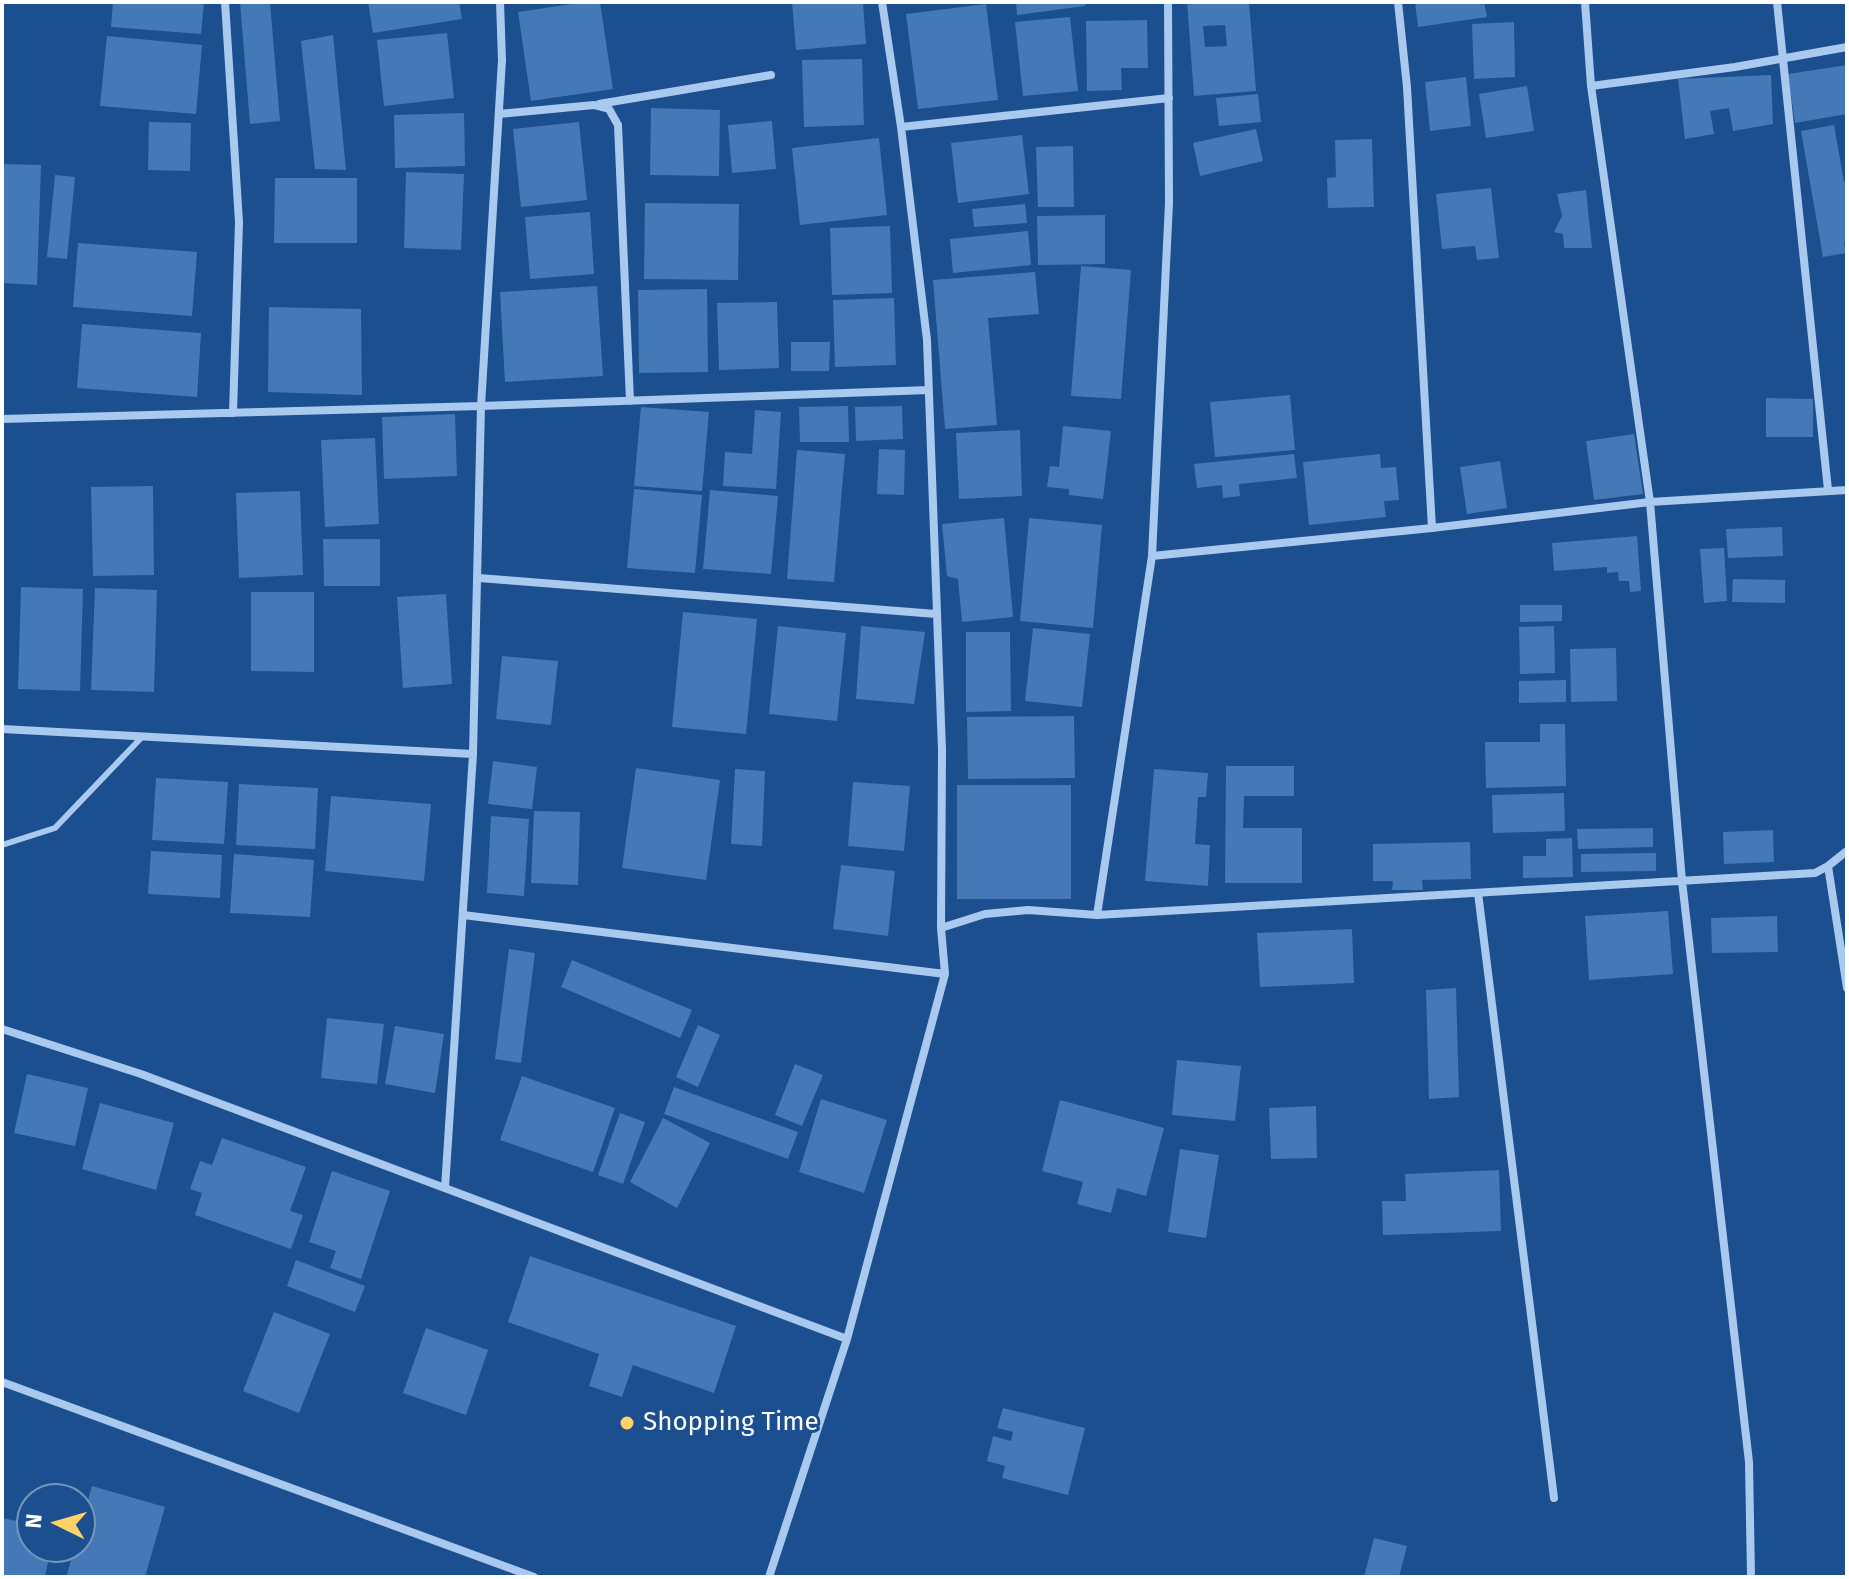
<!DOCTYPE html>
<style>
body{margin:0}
#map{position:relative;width:1849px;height:1579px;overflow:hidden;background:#1b4f8f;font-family:"Fira Sans",sans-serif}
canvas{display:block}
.frame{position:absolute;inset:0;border:4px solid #fff;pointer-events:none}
.north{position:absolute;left:16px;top:1483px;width:80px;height:80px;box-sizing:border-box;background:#1b4f8f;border:2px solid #7695bc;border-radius:50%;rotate:275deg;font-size:22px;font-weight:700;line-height:32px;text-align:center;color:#fff}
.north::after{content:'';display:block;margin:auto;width:28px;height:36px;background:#ffd166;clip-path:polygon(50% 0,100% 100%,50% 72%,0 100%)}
</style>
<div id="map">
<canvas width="1849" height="1579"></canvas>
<div class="frame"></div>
<div class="north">N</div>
</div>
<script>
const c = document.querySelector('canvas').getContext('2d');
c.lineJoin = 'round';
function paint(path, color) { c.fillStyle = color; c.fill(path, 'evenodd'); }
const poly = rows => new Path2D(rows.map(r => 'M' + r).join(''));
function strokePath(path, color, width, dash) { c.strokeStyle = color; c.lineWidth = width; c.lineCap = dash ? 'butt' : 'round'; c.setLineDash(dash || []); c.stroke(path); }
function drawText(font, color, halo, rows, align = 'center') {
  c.font = font + ' "Fira Sans",sans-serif'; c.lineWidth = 6; c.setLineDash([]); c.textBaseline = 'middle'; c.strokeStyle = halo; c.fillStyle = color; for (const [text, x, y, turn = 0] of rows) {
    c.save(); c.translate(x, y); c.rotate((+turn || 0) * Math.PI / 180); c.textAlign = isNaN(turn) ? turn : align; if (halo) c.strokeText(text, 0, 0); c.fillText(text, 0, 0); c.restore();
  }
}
const building = poly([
 [113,2,204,2,201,34,111,27],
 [240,2,270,2,280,121,250,124],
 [368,2,459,2,462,19,373,33],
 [585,2,600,2,613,89,531,101,518,12],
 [792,2,863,2,866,44,796,50],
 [1016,2,1085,2,1085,6,1017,15],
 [1187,2,1249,2,1256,91,1194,96],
 [1225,25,1227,46,1205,47,1203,26],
 [1415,2,1484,2,1487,17,1418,27],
 [986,4,998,100,918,109,906,14],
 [1070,17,1078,91,1023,96,1015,22],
 [1147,20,1148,68,1121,68,1122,90,1087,91,1086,21],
 [1514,22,1515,77,1474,79,1472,24],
 [447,33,454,98,384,106,377,40],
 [333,35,346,170,315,169,301,41],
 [107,36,202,45,196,114,100,106],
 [862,59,864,125,804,127,802,60],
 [1847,65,1847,114,1795,123,1788,74],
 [1771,75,1773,124,1733,131,1729,108,1710,111,1714,134,1685,139,1678,79],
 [1466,77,1471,126,1430,131,1425,82],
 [1527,86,1534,131,1486,138,1479,94],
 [1258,94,1261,122,1219,126,1216,98],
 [651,108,720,110,719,176,650,175],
 [464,113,465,166,395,168,394,115],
 [772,121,776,169,732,173,728,125],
 [149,122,191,123,190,171,148,170],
 [579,122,587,200,521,207,513,129],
 [1834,125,1844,182,1847,181,1847,242,1844,243,1846,253,1823,257,1801,131],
 [1256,129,1263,161,1200,176,1193,143],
 [1022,135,1029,194,958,203,951,143],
 [879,138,887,215,800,225,792,148],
 [1372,139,1374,207,1328,208,1327,178,1336,177,1335,140],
 [1073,146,1074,207,1038,207,1036,147],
 [2,164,41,165,37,285,2,283],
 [406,172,464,174,461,250,404,248],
 [55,175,75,177,67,259,47,257],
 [275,178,357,178,357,243,274,243],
 [1491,188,1499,258,1477,260,1475,246,1442,249,1436,194],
 [1586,190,1592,248,1564,248,1563,234,1554,232,1562,216,1557,194],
 [645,203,739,204,738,280,644,279],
 [1025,204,1027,223,974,227,972,209],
 [590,212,594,274,530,279,525,217],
 [1105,215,1105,264,1038,265,1037,216],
 [890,226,892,293,832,295,830,228],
 [1028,231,1031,265,953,273,950,239],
 [78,243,197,252,192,316,73,307],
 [1081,266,1131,270,1121,399,1071,396],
 [1035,272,1039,314,988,318,997,425,945,429,933,280],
 [597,286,603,376,505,382,500,292],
 [707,289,708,372,639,373,638,290],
 [894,298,896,365,835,367,833,300],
 [777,302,779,368,719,370,717,303],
 [269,307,361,309,362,395,268,392],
 [82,324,201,333,197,397,77,388],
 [791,342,830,342,829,371,791,371],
 [1290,395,1295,450,1215,457,1210,402],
 [1766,398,1813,399,1813,437,1766,437],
 [848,406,849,442,800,442,799,407],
 [902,406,903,439,856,441,855,407],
 [641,407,709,412,702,491,634,486],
 [755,410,781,412,776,489,723,486,725,452,752,454],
 [455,414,457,476,384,479,382,417],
 [1063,426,1111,431,1103,499,1069,495,1069,489,1047,487,1050,466,1059,467],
 [1020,430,1022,496,959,499,956,433],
 [1634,434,1643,494,1594,500,1586,441],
 [375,438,379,524,325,527,321,440],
 [879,449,905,450,904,495,877,494],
 [797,450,845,454,834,582,787,579],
 [1294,454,1297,478,1239,484,1240,496,1223,498,1222,485,1197,488,1194,464],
 [1380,454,1381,468,1396,467,1399,500,1384,501,1386,517,1309,525,1303,462],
 [1500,461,1507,508,1467,514,1460,467],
 [153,486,154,575,93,576,91,487],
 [634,489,702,495,695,573,627,568],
 [710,490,778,496,771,574,703,569],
 [300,491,303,575,239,578,236,493],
 [1004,518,1013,617,962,622,958,579,947,576,942,524],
 [1029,518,1102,525,1093,628,1020,621],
 [1782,527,1783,556,1728,558,1726,529],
 [1637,536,1641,591,1630,592,1629,581,1619,581,1618,572,1607,573,1607,567,1554,571,1552,543],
 [323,539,380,539,380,586,324,586],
 [1724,548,1727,601,1704,603,1700,549],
 [1733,579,1785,580,1785,603,1732,602],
 [21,587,83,589,80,691,18,689],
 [95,588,157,590,154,692,91,690],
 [251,592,314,592,314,672,251,671],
 [446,594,452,684,403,688,397,597],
 [1520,605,1562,605,1562,621,1520,622],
 [683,612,757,619,746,734,672,727],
 [778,626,846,633,837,721,769,714],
 [861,626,925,632,914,704,856,699],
 [1554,626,1555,673,1520,674,1519,627],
 [1033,628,1090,634,1082,707,1025,701],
 [966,632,1010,632,1011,711,966,712],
 [1616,648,1617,701,1571,702,1570,649],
 [502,656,558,661,551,725,496,719],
 [1566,680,1566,702,1519,703,1519,681],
 [1074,716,1075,778,968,779,967,717],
 [1540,724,1565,724,1566,786,1486,788,1485,742,1540,742],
 [493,761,537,767,532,809,488,804],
 [1226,766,1294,766,1294,796,1244,796,1243,828,1302,828,1302,883,1225,883],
 [636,768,720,780,706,880,622,868],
 [735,769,765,771,762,846,731,844],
 [1154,769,1208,773,1206,797,1198,797,1195,844,1210,845,1208,886,1145,881],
 [156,778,228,782,224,844,152,840],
 [853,782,910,786,904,851,848,846],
 [239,784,318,788,315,849,236,845],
 [957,785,1071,785,1071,899,957,899],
 [1564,793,1565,831,1493,833,1492,795],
 [331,796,431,804,424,881,325,871],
 [534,811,580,812,578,885,531,883],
 [491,816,529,819,524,896,487,893],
 [1653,828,1653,847,1578,849,1577,829],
 [1773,830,1774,862,1724,864,1723,832],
 [1572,838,1573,877,1523,878,1523,856,1546,856,1546,839],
 [1470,842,1471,879,1422,880,1423,890,1392,890,1393,881,1373,881,1373,844],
 [151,851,222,855,220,898,148,894],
 [1656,853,1656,871,1581,872,1581,854],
 [234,854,314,860,310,917,230,913],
 [841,865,895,871,888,936,833,929],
 [1668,911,1673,974,1589,980,1585,916],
 [1777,916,1778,952,1712,953,1711,918],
 [1352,929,1354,983,1260,987,1257,933],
 [509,949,535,953,521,1063,495,1059],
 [572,960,692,1010,680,1038,561,987],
 [1456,988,1459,1097,1429,1099,1426,990],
 [327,1018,384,1024,377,1084,321,1078],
 [698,1025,720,1035,698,1087,676,1077],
 [395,1026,444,1034,435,1093,385,1084],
 [1177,1060,1241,1066,1235,1121,1172,1115],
 [795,1064,823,1075,802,1126,775,1115],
 [27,1074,88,1088,75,1146,14,1133],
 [522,1076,615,1108,593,1172,500,1140],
 [674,1087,798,1132,788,1159,664,1114],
 [821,1099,887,1120,864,1193,799,1172],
 [1060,1100,1164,1128,1146,1196,1117,1188,1111,1213,1077,1204,1083,1182,1042,1171],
 [100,1103,174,1123,156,1190,82,1169],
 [1316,1106,1317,1158,1271,1159,1269,1108],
 [620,1113,645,1122,623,1184,598,1175],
 [663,1118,710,1143,677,1208,630,1182],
 [222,1138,306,1167,290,1211,303,1215,291,1249,195,1215,202,1193,190,1189,200,1161,212,1165],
 [1180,1149,1219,1155,1206,1238,1168,1232],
 [1499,1170,1501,1231,1383,1235,1382,1201,1406,1201,1405,1174],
 [332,1171,390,1191,361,1279,330,1268,336,1251,309,1242],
 [530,1256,736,1326,714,1393,633,1365,622,1397,589,1386,599,1354,508,1322],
 [296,1260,365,1286,355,1312,287,1286],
 [274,1312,330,1334,299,1413,243,1391],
 [426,1328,488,1350,466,1415,403,1393],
 [1003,1408,1085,1428,1068,1495,1002,1478,1005,1466,987,1461,993,1436,1011,1441,1013,1432,997,1428],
 [92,1486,165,1507,145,1577,66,1577,75,1547,80,1547,80,1529],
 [2,1518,32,1524,32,1547,51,1547,45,1577,2,1575],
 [1374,1538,1407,1546,1399,1577,1364,1577]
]);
const service = poly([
 [2,845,55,828,142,737]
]);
const minor = poly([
 [225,2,239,222,233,413],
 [1398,2,1407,87,1432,528],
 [1585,2,1591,86,1650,502,1682,881,1749,1462,1751,1577],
 [1777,2,1828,490],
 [1591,86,1735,67,1847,47],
 [599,104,771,75],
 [499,114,594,105,609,109,618,125,630,401],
 [901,127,1169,98],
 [2,419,481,406,929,390],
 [1152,556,1432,528,1650,502,1847,490],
 [479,578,936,614],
 [2,729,473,754],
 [1828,866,1847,988],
 [1478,893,1554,1498],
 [463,915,945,974],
 [1097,915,1152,556,1169,203,1168,2],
 [941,928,985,914,1028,910,1097,915,1815,873,1828,866,1847,851],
 [2,1029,141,1074,847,1339],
 [445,1188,473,754,481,406,502,60,500,2],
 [2,1382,534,1577],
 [769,1577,847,1339,945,974,941,928,942,750,927,340,901,127,882,2]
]);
const markers = [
 [627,1423,8,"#ffd166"]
];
const poiNames = [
 ["Shopping Time",643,1423]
];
paint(building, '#4478b7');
strokePath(service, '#a9c9ee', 6);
strokePath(minor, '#a9c9ee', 8);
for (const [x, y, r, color] of markers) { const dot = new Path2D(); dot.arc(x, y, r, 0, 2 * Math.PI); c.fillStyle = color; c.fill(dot); strokePath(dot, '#1b4f8f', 3); }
drawText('26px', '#fff', '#1b4f8f', poiNames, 'left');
</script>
